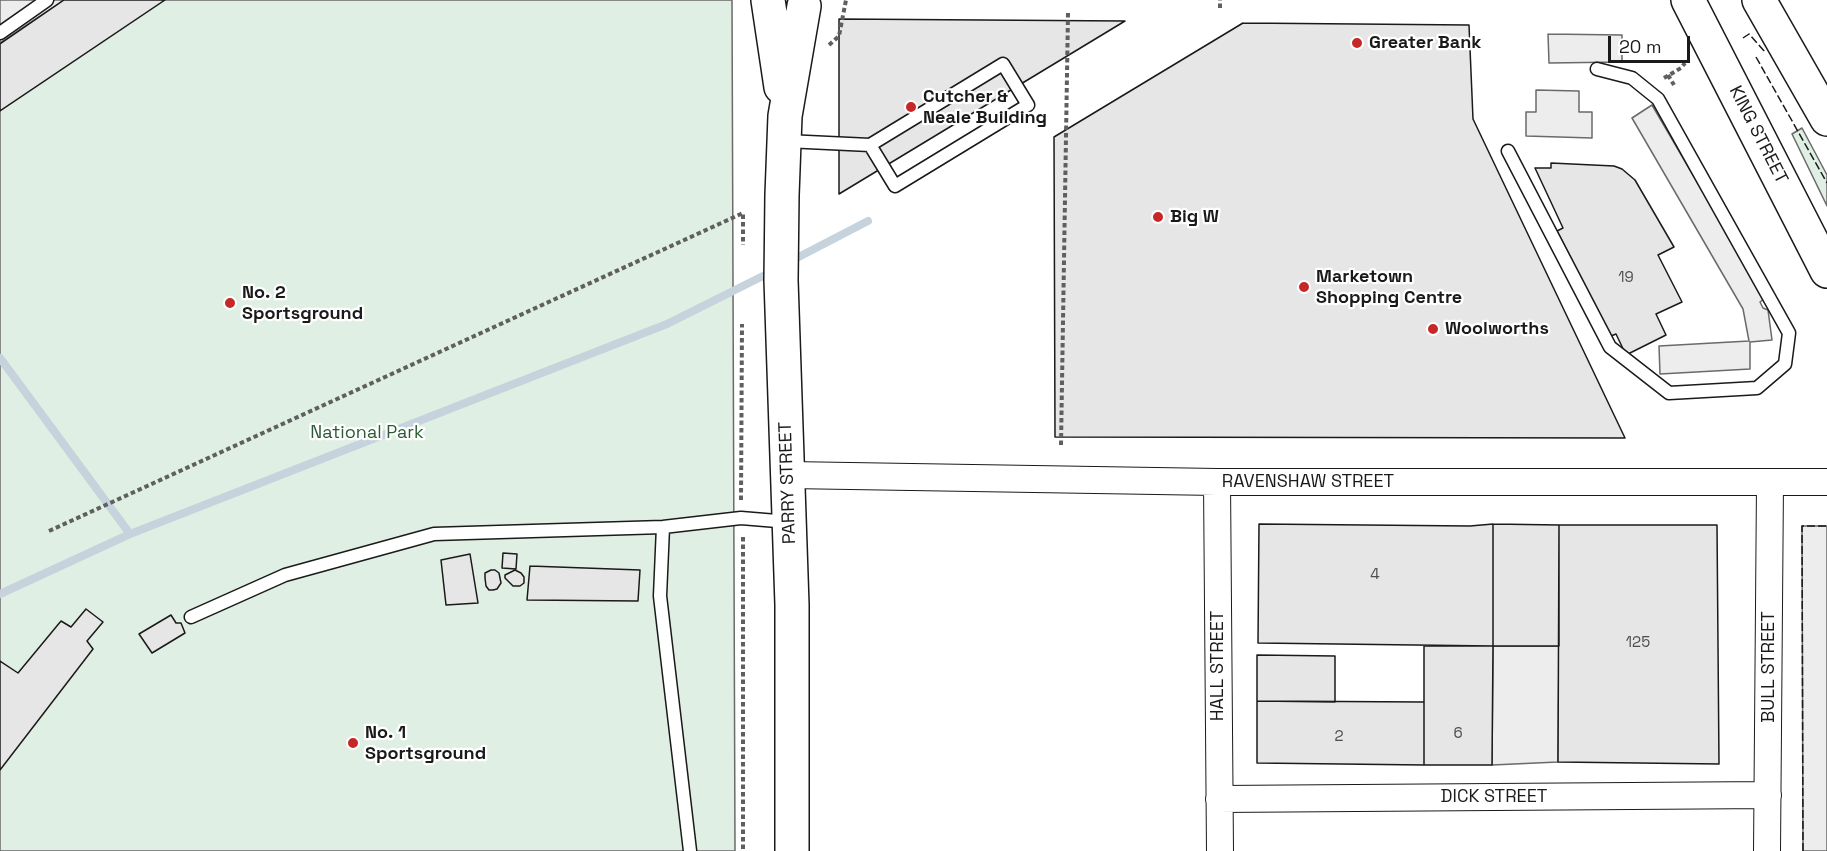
<!DOCTYPE html>
<style>
body{margin:0}
#map{position:relative;width:1827px;height:851px;overflow:hidden;background:#fff;font-family:"Space Grotesk",sans-serif}
canvas{display:block}
.scale{position:absolute;left:1608px;top:36px;width:82px;height:27px;box-sizing:border-box;border:3px solid #1a1a1a;border-top:0;padding-left:8px;font-size:18px;line-height:21px;white-space:nowrap;color:#1a1a1a;-webkit-text-stroke:4px #fff;paint-order:stroke}
</style>
<div id="map">
<canvas width="1827" height="851"></canvas>
<div class="scale">20 m</div>
</div>
<script>
const c = document.querySelector('canvas').getContext('2d');
c.lineJoin = 'round';
function paint(path, color) { c.fillStyle = color; c.fill(path, 'evenodd'); }
const poly = rows => new Path2D(rows.map(r => 'M' + r).join(''));
function strokePath(path, color, width, dash) { c.strokeStyle = color; c.lineWidth = width; c.lineCap = dash ? 'butt' : 'round'; c.setLineDash(dash || []); c.stroke(path); }
function drawText(font, color, halo, rows, align = 'center') {
  c.font = font + ' "Space Grotesk",sans-serif'; c.lineWidth = 4.5; c.setLineDash([]); c.textBaseline = 'middle'; c.strokeStyle = halo; c.fillStyle = color; for (const [text, x, y, turn = 0] of rows) {
    c.save(); c.translate(x, y); c.rotate((+turn || 0) * Math.PI / 180); c.textAlign = isNaN(turn) ? turn : align; if (halo) c.strokeText(text, 0, 0); c.fillText(text, 0, 0); c.restore();
  }
}
const green = poly([
 [0,0,732,0,735,851,0,851,0,0],
 [1802,128,1827,175,1827,206,1792,134,1802,128]
]);
const parking = poly([
 [0,0,64,0,0,43,0,0],
 [1548,34,1622,35,1622,62,1549,63,1548,34],
 [1536,90,1579,91,1579,112,1592,112,1592,138,1526,136,1526,112,1536,112,1536,90],
 [1652,105,1765,298,1760,302,1763,308,1768,310,1772,340,1750,342,1750,369,1660,374,1659,346,1749,341,1743,309,1632,118,1652,105],
 [1802,526,1827,526,1827,851,1803,851,1802,526],
 [1493,646,1559,646,1558,762,1492,765,1493,646]
]);
const stream = poly([
 [789,262,868,221],
 [0,358,130,534],
 [0,594,130,534,667,324,775,270]
]);
const building = poly([
 [64,0,165,0,0,111,0,44,64,0],
 [839,19,1125,21,839,194,839,19],
 [1243,23,1469,25,1473,119,1625,438,1055,437,1054,137,1243,23],
 [1551,163,1614,166,1622,169,1635,180,1674,247,1658,255,1682,302,1656,314,1666,335,1626,355,1616,334,1611,336,1557,231,1563,228,1535,168,1551,168,1551,163],
 [1259,524,1470,526,1493,524,1493,646,1258,643,1259,524],
 [1493,524,1559,525,1559,646,1493,646,1493,524],
 [1559,525,1717,525,1719,764,1558,762,1559,525],
 [503,553,517,554,516,569,502,568,503,553],
 [470,554,478,603,446,605,441,560,470,554],
 [530,566,640,570,638,601,527,600,530,566],
 [491,570,495,570,499,573,501,583,497,589,493,590,489,590,486,586,485,578,485,573,491,570],
 [515,570,521,573,524,577,524,583,520,586,513,586,505,578,505,575,515,570],
 [86,609,103,622,87,641,93,649,0,770,0,661,18,673,61,621,71,627,86,609],
 [171,615,176,623,181,623,185,633,152,653,139,634,171,615],
 [1424,646,1493,646,1492,765,1424,765,1424,646],
 [1257,655,1335,656,1335,702,1257,701,1257,655],
 [1257,701,1424,702,1424,765,1257,763,1257,701]
]);
const path = poly([
 [1220,8,1220,0],
 [829,45,839,36,846,0],
 [1668,75,1674,85],
 [1664,78,1681,68,1685,63],
 [1061,445,1068,13],
 [741,500,742,324],
 [49,531,743,213,743,245],
 [743,537,743,851]
]);
const lane = poly([
 [0,33,47,0],
 [786,141,870,145,1003,64,1028,105,895,186,870,145],
 [1508,151,1610,347,1669,393,1757,388,1785,364,1789,333,1658,99,1632,78,1597,69],
 [663,527,660,596,690,851],
 [191,617,285,575,434,534,663,527,741,518,789,522]
]);
const street = poly([
 [789,475,1217,482,1827,482],
 [1217,482,1220,851],
 [1219,799,1768,795],
 [1767,851,1770,483]
]);
const secondary = poly([
 [768,0,781,87],
 [1688,0,1827,271],
 [1759,0,1827,119],
 [792,851,792,605,781,280,782,195,785,116,804,6]
]);
const fence = poly([
 [1743,38,1749,34,1765,52],
 [1756,57,1827,183],
 [1803,851,1802,526,1827,526]
]);
const markers = [
 [1357,43,6,"#c62828"],
 [911,107,6,"#c62828"],
 [1158,217,6,"#c62828"],
 [1304,287,6,"#c62828"],
 [230,303,6,"#c62828"],
 [1433,329,6,"#c62828"],
 [353,743,6,"#c62828"]
];
const numberNames = [
 ["19",1626,278],
 ["4",1375,575],
 ["125",1638,643],
 ["6",1458,734],
 ["2",1339,737]
];
const poiNames = [
 ["Greater Bank",1369,43],
 ["Cutcher &",923,97],
 ["Neale Building",923,118],
 ["Big W",1170,217],
 ["Marketown",1316,277],
 ["Shopping Centre",1316,298],
 ["No. 2",242,293],
 ["Sportsground",242,314],
 ["Woolworths",1445,329],
 ["No. 1",365,733],
 ["Sportsground",365,754]
];
const streetNames = [
 ["KING STREET",1758,135,63],
 ["RAVENSHAW STREET",1308,482],
 ["PARRY STREET",788,483,-92],
 ["HALL STREET",1218,666,-90],
 ["BULL STREET",1769,667,-90],
 ["DICK STREET",1494,797]
];
const parkNames = [
 ["National Park",367,433]
];
paint(green, '#e0efe3');
strokePath(green, '#6a6a6a', 1.5);
paint(parking, '#ededed');
strokePath(parking, '#6a6a6a', 1.5);
strokePath(stream, '#c6d2dc', 8);
paint(building, '#e6e6e6');
strokePath(building, '#1a1a1a', 1.5);
strokePath(lane, '#1a1a1a', 15);
strokePath(street, '#1a1a1a', 28);
strokePath(secondary, '#1a1a1a', 36);
strokePath(path, '#5f5f5f', 4, [4.5, 3]);
strokePath(lane, '#fff', 12);
strokePath(street, '#fff', 26);
strokePath(secondary, '#fff', 33);
strokePath(fence, '#1a1a1a', 1.5, [8, 3]);
for (const [x, y, r, color] of markers) { const dot = new Path2D(); dot.arc(x, y, r, 0, 2 * Math.PI); c.fillStyle = color; c.fill(dot); strokePath(dot, '#fff', 2); }
drawText('15px', '#4d4d4d', null, numberNames);
drawText('bold 18px', '#1a1a1a', '#fff', poiNames, 'left');
drawText('18px', '#1a1a1a', '#fff', streetNames);
drawText('18px', '#2b5a34', '#fff', parkNames);
</script>
